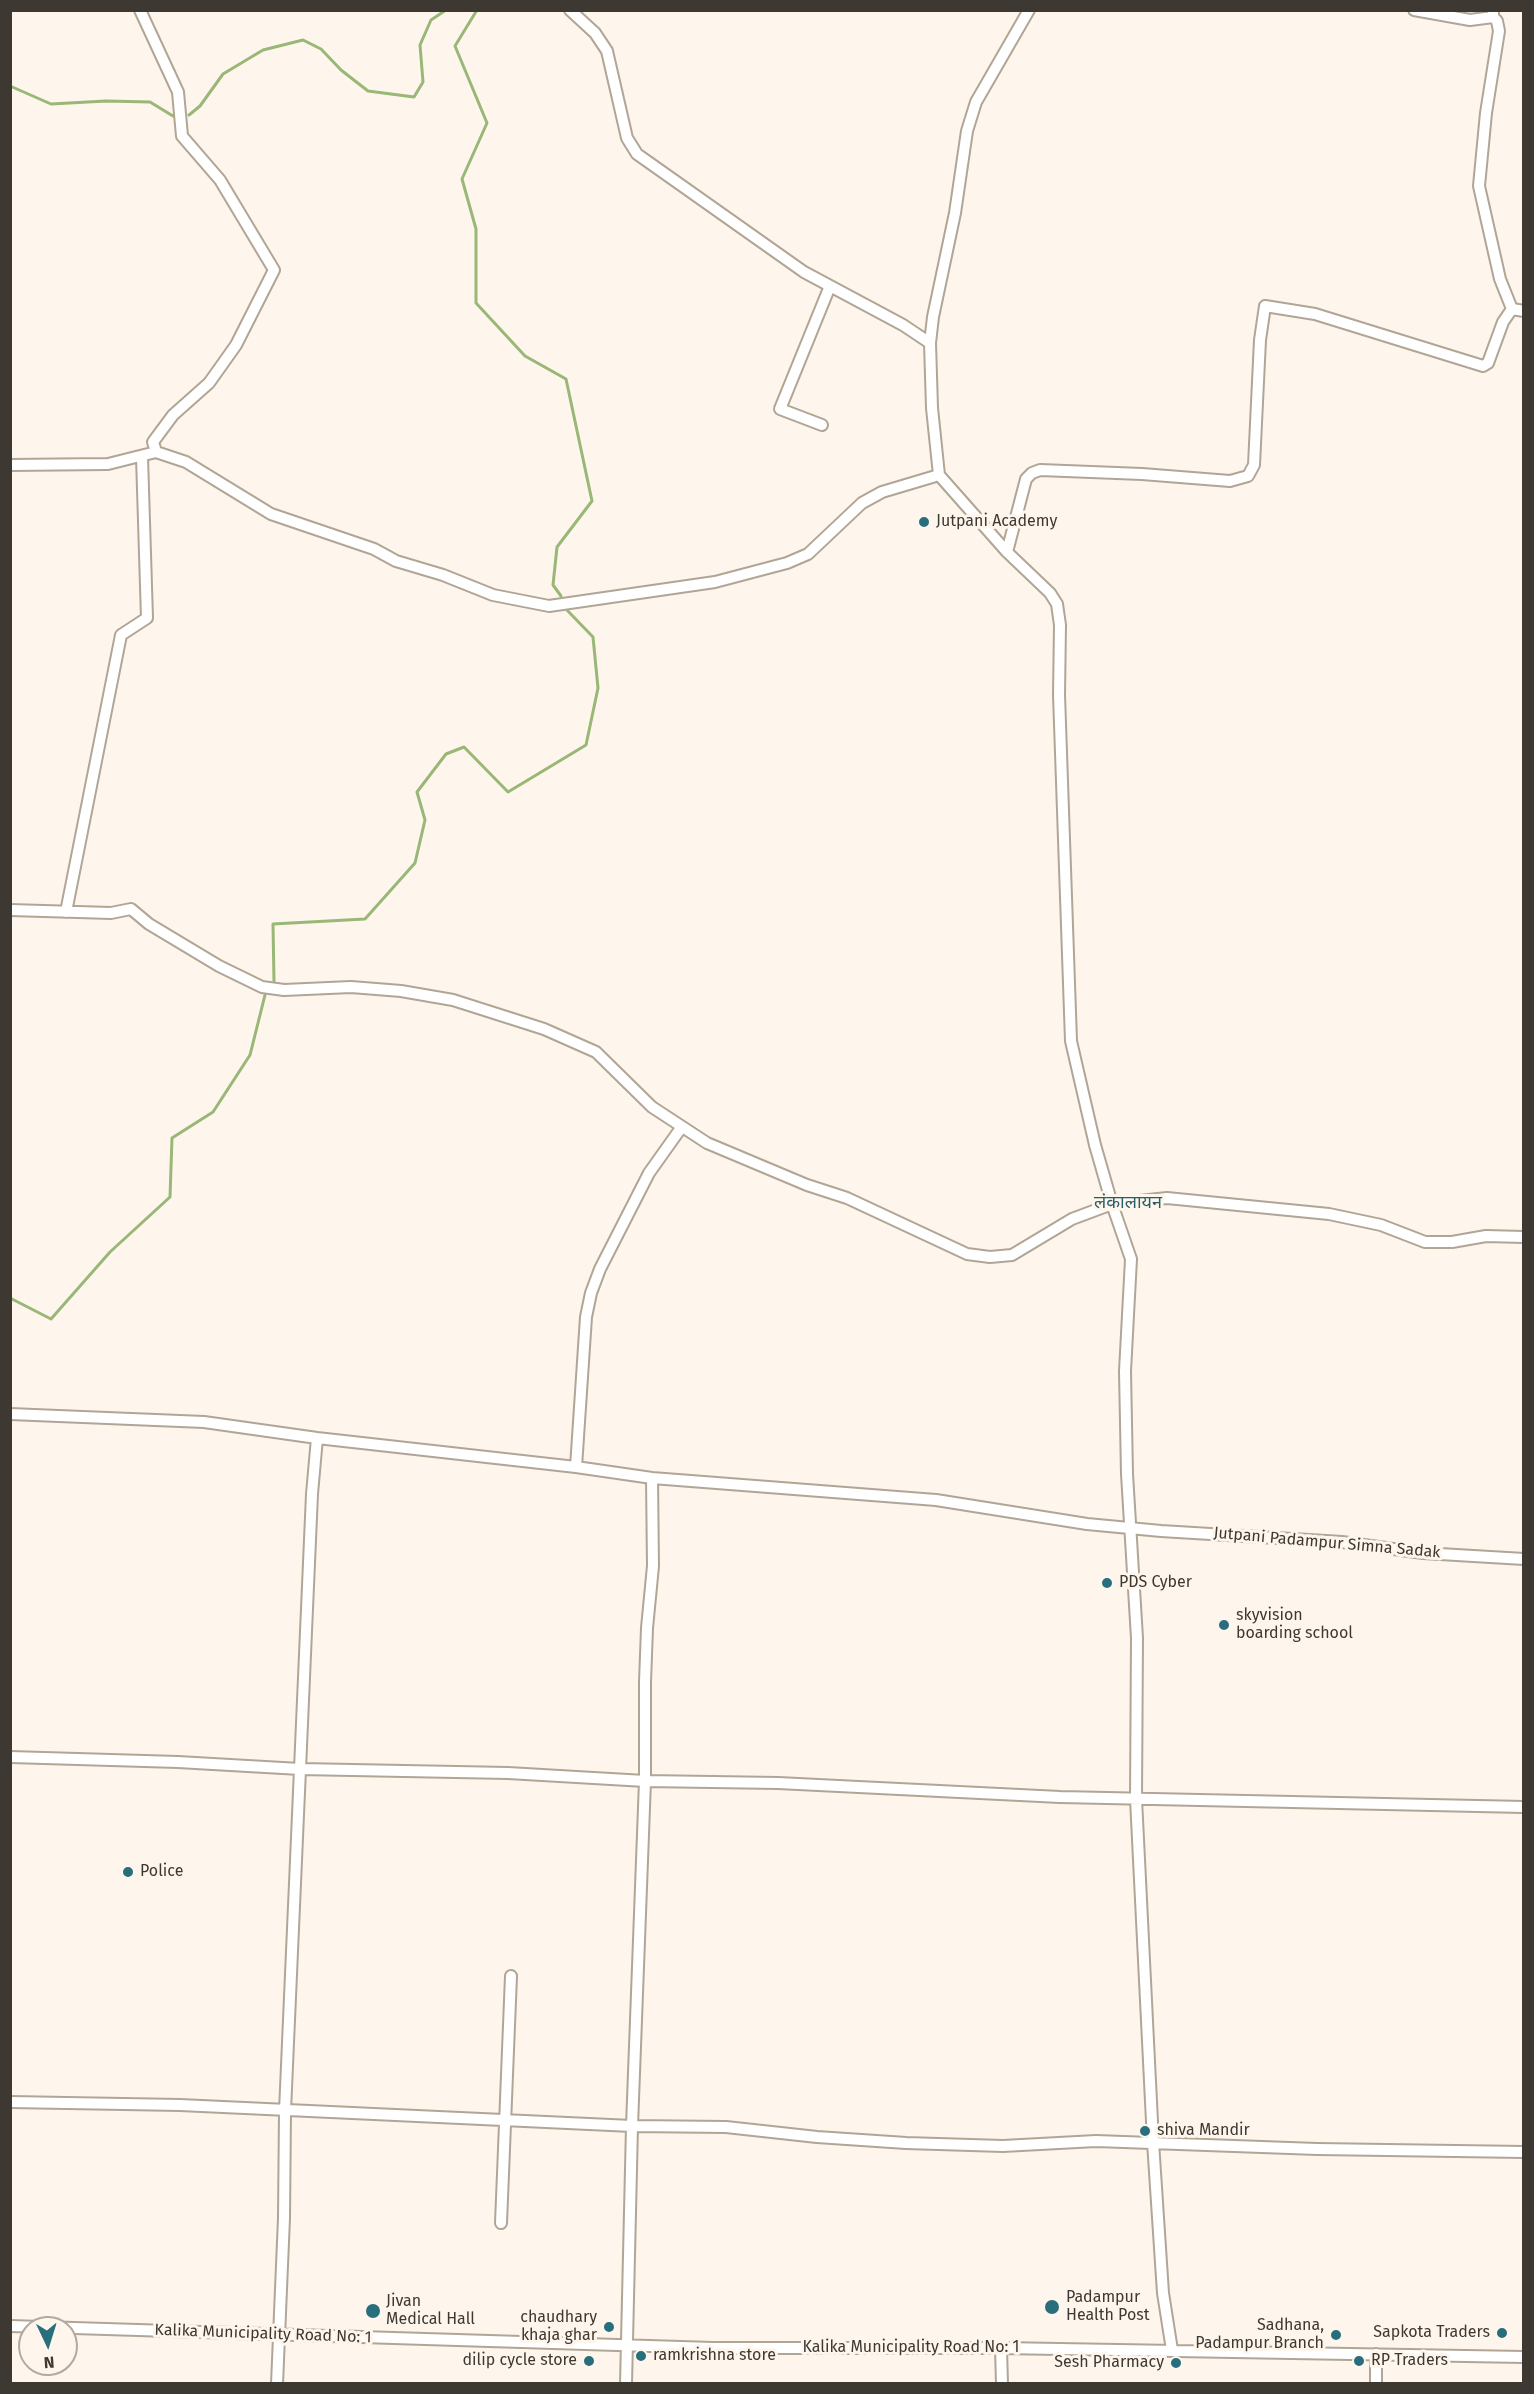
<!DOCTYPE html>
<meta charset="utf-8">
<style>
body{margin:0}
#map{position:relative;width:1534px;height:2394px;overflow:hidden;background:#fef6ec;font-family:"Fira Sans",sans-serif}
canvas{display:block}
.frame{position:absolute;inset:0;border:12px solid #3d3831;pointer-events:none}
.north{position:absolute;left:18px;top:2316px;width:60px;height:60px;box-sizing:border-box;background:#fef6ec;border:2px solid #b1aaa1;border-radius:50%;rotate:176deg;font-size:16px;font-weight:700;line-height:24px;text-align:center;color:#3d3831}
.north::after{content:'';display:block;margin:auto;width:21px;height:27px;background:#286e7c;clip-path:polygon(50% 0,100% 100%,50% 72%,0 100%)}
</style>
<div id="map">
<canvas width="1534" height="2394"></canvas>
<div class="frame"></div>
<div class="north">N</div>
</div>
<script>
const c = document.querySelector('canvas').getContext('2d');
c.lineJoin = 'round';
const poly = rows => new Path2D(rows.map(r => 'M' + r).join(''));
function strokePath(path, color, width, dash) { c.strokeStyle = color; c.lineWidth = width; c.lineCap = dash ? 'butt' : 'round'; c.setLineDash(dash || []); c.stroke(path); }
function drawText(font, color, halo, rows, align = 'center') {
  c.font = font + ' "Fira Sans","Noto Sans Devanagari",sans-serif'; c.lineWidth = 6; c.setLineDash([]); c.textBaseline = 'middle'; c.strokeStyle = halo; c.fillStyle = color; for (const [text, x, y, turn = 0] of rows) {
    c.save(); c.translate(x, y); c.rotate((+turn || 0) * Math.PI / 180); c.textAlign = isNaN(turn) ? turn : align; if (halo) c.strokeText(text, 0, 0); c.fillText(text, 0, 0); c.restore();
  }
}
const stream = poly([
 [477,10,455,46,487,123,462,179,476,229,476,303,525,356,566,379,592,501,557,547,553,585,561,596],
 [10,86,51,104,106,101,150,102,173,116,178,116],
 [189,115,200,106,223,74,263,50,303,40,321,49,341,70,368,91,414,97,423,82,420,45,431,20,446,10],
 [274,982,273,924,365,919,415,863,425,820,417,792,446,754,464,747,508,792,586,745,598,688,593,637,565,608],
 [10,1298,51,1319,110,1252,170,1197,172,1138,213,1112,250,1055,265,995]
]);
const minor = poly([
 [140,10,178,92,182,136,220,180,274,270,236,345,209,383,173,415,153,442,156,452],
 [570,10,595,33,607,51,627,138,637,154,804,272,903,325,930,343],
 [1029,10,976,102,967,131,955,213,933,317,930,343,932,408,939,475,1007,552,1050,593,1057,604,1060,625,1059,695,1071,1041,1095,1145,1112,1204,1131,1259,1125,1371,1127,1474,1137,1638,1136,1799,1153,2142,1163,2293,1172,2350],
 [1414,10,1470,20,1493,17,1493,10],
 [1493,17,1497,21,1499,31,1486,113,1479,186,1500,279,1512,309,1524,311],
 [822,425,780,409,830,286],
 [10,465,108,464,156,452,186,462,271,514,374,549,396,561,443,575,493,595,549,606,715,582,787,563,808,554,862,503,882,492,939,475],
 [1007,552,1026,479,1032,473,1040,470,1142,474,1230,481,1248,476,1254,465,1260,340,1265,306,1315,314,1483,366,1488,363,1503,322,1512,309],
 [10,910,111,913,131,909,149,924,219,966,262,987,284,990,351,987,401,991,453,1000,544,1029,596,1052,652,1107,707,1143,807,1185,847,1198,967,1254,990,1257,1012,1255,1072,1219,1112,1204,1167,1198,1329,1214,1381,1225,1425,1242,1452,1242,1486,1236,1524,1237],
 [66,912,121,635,147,618,142,457],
 [10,1414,204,1422,317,1438,576,1467,652,1478,936,1500,1087,1524,1161,1531,1342,1542,1423,1553,1524,1559],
 [576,1467,586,1317,591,1293,600,1269,649,1173,681,1128],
 [10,1757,178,1762,300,1769,508,1773,645,1781,778,1783,1060,1797,1524,1807],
 [10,2102,180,2105,632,2126,726,2127,817,2137,906,2143,1003,2146,1096,2141,1317,2149,1524,2152],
 [501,2223,511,1976],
 [10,2326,713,2348,1001,2348,1524,2357],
 [1001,2348,1002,2384],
 [277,2384,284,2218,285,2111,300,1769,312,1494,317,1438],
 [626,2384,632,2126,645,1781,645,1682,647,1628,653,1566,652,1478],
 [1376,2384,1376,2354]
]);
const markers = [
 [924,522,6,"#286e7c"],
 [1107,1583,6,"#286e7c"],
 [1224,1625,6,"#286e7c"],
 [128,1872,6,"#286e7c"],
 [1145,2131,6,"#286e7c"],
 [1052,2307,8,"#286e7c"],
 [373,2311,8,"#286e7c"],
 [609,2327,6,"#286e7c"],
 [1502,2333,6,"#286e7c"],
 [1336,2335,6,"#286e7c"],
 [641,2356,6,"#286e7c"],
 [589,2361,6,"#286e7c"],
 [1359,2361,6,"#286e7c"],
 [1176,2363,6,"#286e7c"]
];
const poiNames = [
 ["Jutpani Academy",936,522],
 ["PDS Cyber",1119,1583],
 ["skyvision",1236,1616],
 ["boarding school",1236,1634],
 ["Police",140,1872],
 ["shiva Mandir",1157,2131],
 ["Padampur",1066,2298],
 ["Health Post",1066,2316],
 ["Jivan",386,2302],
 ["Medical Hall",386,2320],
 ["chaudhary",597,2318,"right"],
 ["khaja ghar",597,2336,"right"],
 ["Sadhana,",1324,2326,"right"],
 ["Padampur Branch",1324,2344,"right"],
 ["Sapkota Traders",1490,2333,"right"],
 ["ramkrishna store",653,2356],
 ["dilip cycle store",577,2361,"right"],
 ["RP Traders",1371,2361],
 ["Sesh Pharmacy",1164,2363,"right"]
];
const streetNames = [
 ["Jutpani Padampur Simna Sadak",1327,1543,5],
 ["Kalika Municipality Road No: 1",263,2334,2],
 ["Kalika Municipality Road No: 1",911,2348]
];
const neighbourhoodNames = [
 ["लंकालायन",1128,1203]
];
strokePath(stream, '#99b776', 3);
strokePath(minor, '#b1a595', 14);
strokePath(minor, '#fff', 10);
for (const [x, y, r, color] of markers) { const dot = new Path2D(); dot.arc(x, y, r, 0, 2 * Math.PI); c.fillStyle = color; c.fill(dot); strokePath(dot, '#fef6ec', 2); }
drawText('16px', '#3d3831', '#fef6ec', poiNames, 'left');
drawText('16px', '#3d3831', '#fef6ec', streetNames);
drawText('18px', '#275e69', '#fef6ec', neighbourhoodNames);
</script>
